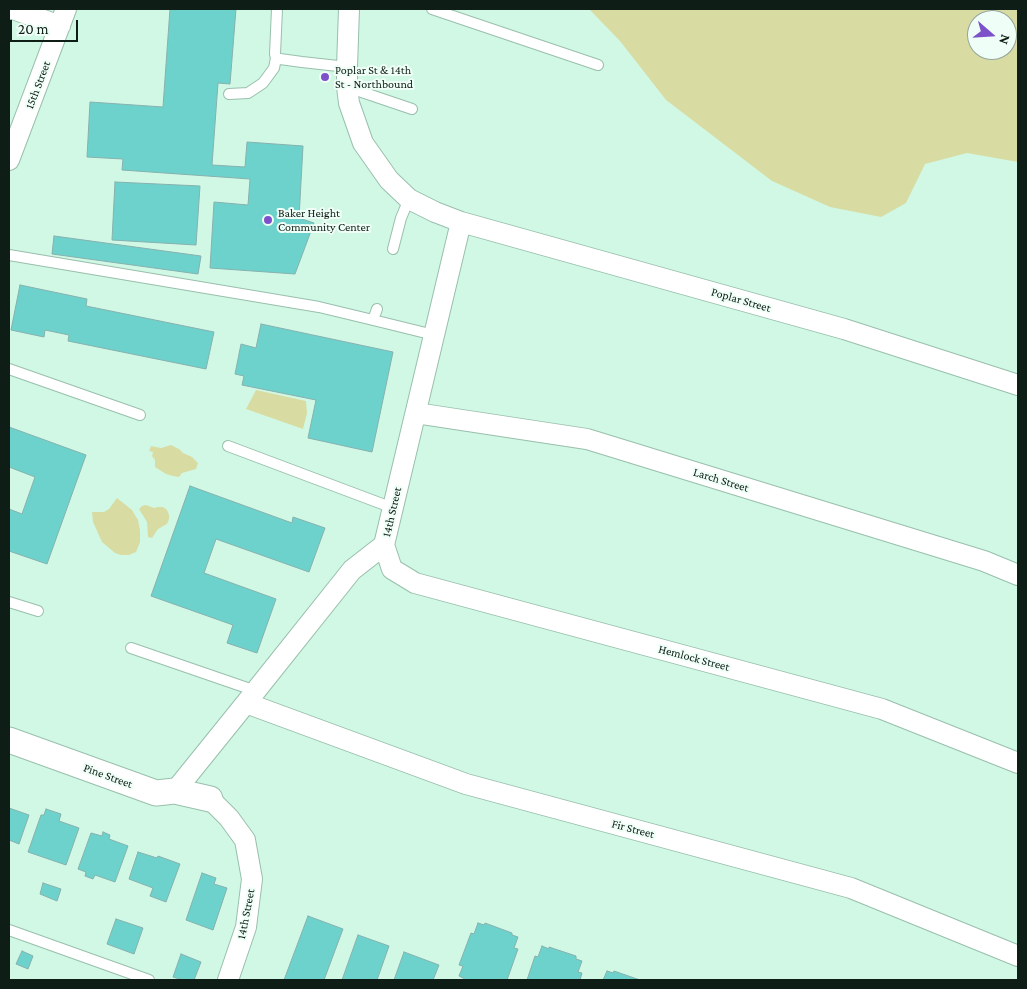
<!DOCTYPE html>
<style>
body{margin:0}
#map{position:relative;width:1027px;height:989px;overflow:hidden;background:#d1f8e5;font-family:"Crimson Pro",serif}
canvas{display:block}
.frame{position:absolute;inset:0;border:10px solid #0e1d16;pointer-events:none}
.north{position:absolute;left:967px;top:10px;width:50px;height:50px;box-sizing:border-box;background:#effff7;border:1px solid #95a59d;border-radius:50%;rotate:109deg;font-size:14px;font-weight:700;line-height:20px;text-align:center;color:#0e1d16}
.north::after{content:'';display:block;margin:auto;width:18px;height:22px;background:#7c51ca;clip-path:polygon(50% 0,100% 100%,50% 72%,0 100%)}
.scale{position:absolute;left:10px;top:20px;width:68px;height:22px;box-sizing:border-box;border:2px solid #0e1d16;border-top:0;padding-left:6px;font-size:15px;line-height:18px;white-space:nowrap;color:#0e1d16;-webkit-text-stroke:4px #effff7;paint-order:stroke}
</style>
<div id="map">
<canvas width="1027" height="989"></canvas>
<div class="frame"></div>
<div class="north">N</div>
<div class="scale">20 m</div>
</div>
<script>
const c = document.querySelector('canvas').getContext('2d');
c.lineJoin = 'round';
function paint(path, color) { c.fillStyle = color; c.fill(path, 'evenodd'); }
const poly = rows => new Path2D(rows.map(r => 'M' + r).join(''));
function strokePath(path, color, width, dash) { c.strokeStyle = color; c.lineWidth = width; c.lineCap = dash ? 'butt' : 'round'; c.setLineDash(dash || []); c.stroke(path); }
function drawText(font, color, halo, rows, align = 'center') {
  c.font = font + ' "Crimson Pro",serif'; c.lineWidth = 4; c.setLineDash([]); c.textBaseline = 'middle'; c.strokeStyle = halo; c.fillStyle = color; for (const [text, x, y, turn = 0] of rows) {
    c.save(); c.translate(x, y); c.rotate((+turn || 0) * Math.PI / 180); c.textAlign = isNaN(turn) ? turn : align; if (halo) c.strokeText(text, 0, 0); c.fillText(text, 0, 0); c.restore();
  }
}
const green = poly([
 [589,9,1018,9,1018,162,967,153,925,164,906,203,881,217,830,207,772,181,666,100,620,41],
 [977,20,1007,20,1007,50,977,50],
 [256,390,306,401,307,413,303,429,246,409],
 [171,445,179,449,183,453,192,457,198,463,196,469,182,473,179,477,173,476,166,474,155,467,155,460,152,456,153,452,149,451,151,446,161,448],
 [117,498,132,510,138,520,140,530,140,542,136,552,129,555,121,555,115,553,102,542,93,522,92,512,104,512,109,509],
 [146,505,154,508,158,507,163,507,167,510,169,515,169,519,167,524,158,529,152,538,148,537,147,522,139,509,142,506]
]);
const building = poly([
 [170,9,236,9,230,84,218,83,212,165,245,167,247,142,303,146,299,218,314,223,295,274,210,268,214,202,248,205,250,179,122,170,123,159,87,157,90,102,163,107,170,9],
 [115,182,200,186,196,245,112,240,115,182],
 [54,236,201,256,198,274,52,254,54,236],
 [20,285,87,299,86,306,214,332,206,369,68,341,69,335,45,330,44,337,11,330,20,285],
 [261,324,393,352,372,452,308,438,316,400,242,385,244,376,235,374,241,344,256,348,261,324],
 [9,427,86,455,47,564,9,551,9,509,22,514,35,477,9,467,9,427],
 [190,486,292,523,293,517,325,528,309,572,216,539,204,573,276,599,257,653,227,643,233,625,151,596,190,486],
 [9,808,29,815,19,844,9,840,9,808],
 [46,809,61,814,59,821,79,828,66,865,28,852,41,815,44,815,46,809],
 [103,832,110,835,109,839,128,846,115,882,95,875,93,879,85,876,86,872,78,869,91,833,102,836,103,832],
 [138,852,157,858,158,856,180,864,166,902,150,896,153,888,129,879,138,852],
 [202,873,216,878,214,884,227,888,213,930,186,920,202,873],
 [43,883,61,889,57,901,40,894,43,883],
 [308,916,343,929,324,980,284,980,308,916],
 [116,919,143,928,134,954,107,944,116,919],
 [478,923,484,925,485,923,512,933,512,935,518,937,514,948,518,949,507,980,465,980,465,979,459,976,463,966,459,965,471,933,474,934,478,923],
 [358,935,389,946,377,980,342,980,358,935],
 [542,946,549,949,549,947,576,956,576,959,582,961,578,972,582,973,580,980,527,980,535,956,538,957,542,946],
 [22,951,33,956,28,969,16,964,22,951],
 [404,952,439,965,433,980,394,980,404,952],
 [181,954,201,962,194,980,183,980,173,977,181,954],
 [607,971,613,973,614,971,640,980,603,980,607,971]
]);
const service = poly([
 [277,9,275,54,276,58,280,59,302,62,347,67],
 [432,9,598,65],
 [347,87,412,109],
 [229,94,248,93,263,83,274,68,276,58],
 [393,249,401,218,409,199],
 [9,255,319,307,373,320],
 [377,309,373,320,434,335],
 [9,369,140,415],
 [228,446,393,508],
 [9,602,38,611],
 [131,648,256,691],
 [9,930,149,980]
]);
const minor = poly([
 [13,9,60,26],
 [349,9,347,67,347,87,349,103,363,143,389,180,409,199,435,212,461,222,844,329,1018,385],
 [9,160,66,9],
 [416,413,587,439,984,561,1018,575],
 [384,545,392,569,415,583,882,709,1018,763],
 [246,703,466,784,851,888,1018,956],
 [175,791,246,703,352,570,384,545,461,222],
 [210,799,229,818,245,840,252,879,246,927,228,980]
]);
const tertiary = poly([
 [9,740,156,793,175,791,210,799]
]);
const markers = [
 [325,77,5,"#7c51ca"],
 [268,220,5,"#7c51ca"]
];
const poiNames = [
 ["Poplar St & 14th",335,70],
 ["St - Northbound",335,84],
 ["Baker Height",278,213],
 ["Community Center",278,227]
];
const streetNames = [
 ["15th Street",38,85,-69],
 ["Poplar Street",741,300,16],
 ["Larch Street",721,480,17],
 ["14th Street",392,512,-77],
 ["Hemlock Street",694,658,15],
 ["Pine Street",108,776,20],
 ["Fir Street",633,829,15],
 ["14th Street",246,914,-79]
];
paint(green, '#d8dca3');
paint(building, '#6ed2cc');
strokePath(building, '#85b1ae', 1);
strokePath(service, '#99bfad', 12);
strokePath(minor, '#99bfad', 22);
strokePath(tertiary, '#99bfad', 27);
strokePath(service, '#fff', 10);
strokePath(minor, '#fff', 20);
strokePath(tertiary, '#fff', 25);
for (const [x, y, r, color] of markers) { const dot = new Path2D(); dot.arc(x, y, r, 0, 2 * Math.PI); c.fillStyle = color; c.fill(dot); strokePath(dot, '#effff7', 2); }
drawText('12px', '#0e1d16', '#effff7', poiNames, 'left');
drawText('12px', '#0e1d16', '#effff7', streetNames);
</script>
